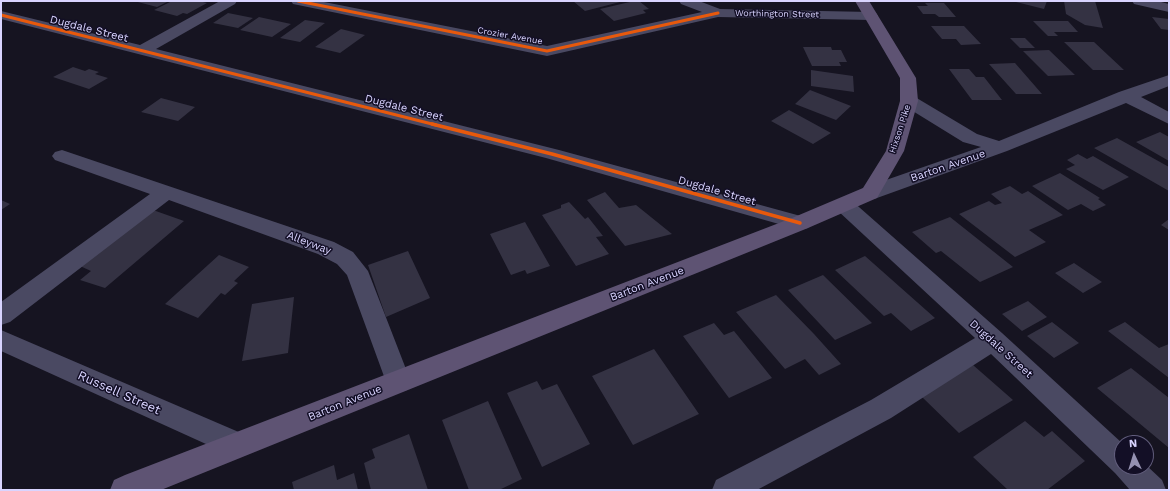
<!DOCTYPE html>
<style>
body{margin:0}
#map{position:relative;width:1170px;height:491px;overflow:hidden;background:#161421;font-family:"Work Sans",sans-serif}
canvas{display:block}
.frame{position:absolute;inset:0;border:2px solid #d9d4ff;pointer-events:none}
.north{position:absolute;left:1114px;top:435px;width:40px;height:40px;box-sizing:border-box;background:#130f26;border:1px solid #625e7d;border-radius:50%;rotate:356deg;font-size:11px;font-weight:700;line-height:16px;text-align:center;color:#d9d4ff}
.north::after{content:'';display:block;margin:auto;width:14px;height:18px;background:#9591b1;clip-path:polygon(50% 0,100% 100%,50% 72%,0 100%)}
</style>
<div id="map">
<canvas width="1170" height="491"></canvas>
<div class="frame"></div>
<div class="north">N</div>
</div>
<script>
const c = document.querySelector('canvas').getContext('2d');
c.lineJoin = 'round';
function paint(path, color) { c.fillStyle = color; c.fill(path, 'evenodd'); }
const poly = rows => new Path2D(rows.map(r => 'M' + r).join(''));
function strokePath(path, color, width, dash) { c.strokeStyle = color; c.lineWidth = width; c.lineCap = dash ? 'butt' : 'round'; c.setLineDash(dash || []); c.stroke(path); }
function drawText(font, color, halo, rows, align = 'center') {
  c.font = font + ' "Work Sans",sans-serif'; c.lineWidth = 3; c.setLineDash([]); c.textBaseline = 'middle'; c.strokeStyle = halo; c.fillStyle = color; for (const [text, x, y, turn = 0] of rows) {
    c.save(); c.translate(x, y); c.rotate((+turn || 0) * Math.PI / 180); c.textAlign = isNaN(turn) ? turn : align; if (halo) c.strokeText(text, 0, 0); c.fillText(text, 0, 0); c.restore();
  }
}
const building = poly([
 [134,1,169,1,157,7],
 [172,1,199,1,207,3,187,14,183,13,177,16,154,10],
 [573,1,620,1,620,2,585,11],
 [634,1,639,1,649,9,643,10,646,13,614,21,600,9],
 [1012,1,1047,1,1044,9],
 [1064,1,1095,1,1103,28,1085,25,1066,14],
 [925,3,944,3,956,17,939,17,935,14,923,14,917,6,928,6],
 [228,13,253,18,238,28,213,23],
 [259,17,291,24,272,37,240,30],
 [1152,17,1169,19,1169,30,1161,29],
 [305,20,325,23,300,42,280,38],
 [1033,21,1068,21,1078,32,1054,32,1058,36,1048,36],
 [931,26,964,26,981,44,961,45,956,39,942,39],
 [341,29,365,35,340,53,315,47],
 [1010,38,1025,38,1035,48,1020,48],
 [1064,42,1094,42,1124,70,1093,70],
 [803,47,831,47,832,50,841,50,847,62,839,62,841,66,812,66],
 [1049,50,1075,75,1048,76,1023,51],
 [1015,63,1042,94,1016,94,989,64],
 [73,67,85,71,89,69,99,72,95,74,108,78,89,89,53,77],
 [949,69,969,69,976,77,984,77,1002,100,972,100],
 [811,70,853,76,854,92,811,86],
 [810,90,851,106,836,120,795,104],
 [161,98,195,107,178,121,141,112],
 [789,110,831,133,813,144,771,121],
 [1160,132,1169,137,1169,161,1136,142],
 [1117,138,1169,167,1169,191,1094,148],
 [1078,154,1087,159,1093,156,1129,177,1103,190,1066,169,1075,165,1067,160],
 [1060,173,1100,198,1098,199,1106,205,1093,211,1081,204,1068,210,1032,186],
 [1010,186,1022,194,1028,191,1063,215,1029,230,1046,242,1015,257,959,214,989,201,995,205,1002,203,991,194],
 [605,192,619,208,636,205,672,234,625,246,587,200],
 [1,200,10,204,1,210],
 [569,202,585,219,588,217,603,236,596,237,609,254,576,266,542,215,561,208,561,205],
 [153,210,184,221,105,288,80,280,91,271,80,266],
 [950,217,1013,267,980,282,941,251,936,253,912,232],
 [1169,219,1169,230,1161,225],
 [525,222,550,266,527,274,525,270,511,275,490,234],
 [408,251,430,298,386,317,368,265],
 [219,255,249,267,234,281,238,283,225,295,221,293,198,318,165,304],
 [865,256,935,318,911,331,891,313,884,316,835,270],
 [1074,263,1102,282,1083,293,1055,273],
 [823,275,872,323,835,340,788,290],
 [776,295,814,334,841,364,819,375,805,359,785,369,736,312],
 [294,297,288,353,242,361,252,304],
 [1028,301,1047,317,1022,331,1002,314],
 [1052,322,1079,343,1054,358,1027,336],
 [1125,322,1159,348,1169,344,1169,378,1108,331],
 [714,323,724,335,734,331,772,378,729,398,683,336],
 [654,349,699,414,633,445,592,376],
 [973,365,1013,400,959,433,921,396],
 [1131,368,1169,398,1169,448,1097,388],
 [537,381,542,390,557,384,590,444,542,467,507,393],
 [488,401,522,479,499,490,469,490,442,420],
 [1025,421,1044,437,1052,431,1085,461,1047,490,1008,490,973,457],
 [409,434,428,490,371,490,364,463,375,458,372,449],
 [334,465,337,480,354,473,358,490,294,490,292,482]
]);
const minor = poly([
 [220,1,237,1,235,4,156,49,559,150,808,218,811,223,808,228,800,230,546,158,1,19,1,11,140,45,220,1],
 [291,1,319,1,547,46,702,12,681,4,679,1,699,1,720,9,871,12,876,13,878,16,876,19,871,20,718,17,547,56,298,5,293,4,291,1],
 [1132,1,1157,1,1169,4,1169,12,1134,4,1132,1],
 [1169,75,1169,86,1141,97,1169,112,1169,124,1126,103,1007,151,877,198,870,200,863,198,860,193,863,188,981,147,963,142,903,105,900,101,903,97,909,96,915,97,977,134,999,141,1119,92,1169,75],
 [62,150,334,242,353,252,368,271,411,382,407,390,398,393,389,390,347,275,337,264,318,254,169,200,10,322,1,325,1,302,150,194,55,160,52,156,55,152,62,150],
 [844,198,851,200,1002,333,1122,443,1122,467,1146,467,1146,465,1162,480,1166,490,1130,490,1115,473,991,354,891,418,757,490,712,490,716,480,871,400,975,338,837,210,834,205,837,200,844,198],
 [1,330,248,436,252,445,248,454,238,458,228,454,1,351,1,330]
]);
const major = poly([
 [855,1,869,1,916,78,918,101,904,151,877,198,808,228,161,490,110,490,114,480,125,475,792,218,863,188,886,151,900,101,900,78,855,1]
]);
const cyclewayFar1 = poly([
 [298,1,547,51,718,13],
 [1,15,436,125]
]);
const cycleway = poly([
 [432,124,552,154,800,223]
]);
const farStreetnames = [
 ["Worthington Street",777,14,1],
 ["Crozier Avenue",510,36,10],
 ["Hixson Pike",900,129,-72]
];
const streetNames = [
 ["Dugdale Street",89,29,14],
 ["Dugdale Street",404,108,14],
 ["Barton Avenue",948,166,-19],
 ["Dugdale Street",717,191,16],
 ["Alleyway",309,243,21],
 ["Barton Avenue",647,284,-21],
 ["Dugdale Street",1001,349,42],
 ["Barton Avenue",345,403,-22]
];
const nearStreetnames = [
 ["Russell Street",119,393,24]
];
paint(building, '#343243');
paint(minor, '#4a4962');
paint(major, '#5e5373');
strokePath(cyclewayFar1, '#e8590c', 3);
strokePath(cycleway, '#e8590c', 3.5);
drawText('9px', '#d9d4ff', '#130f26', farStreetnames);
drawText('11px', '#d9d4ff', '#130f26', streetNames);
drawText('13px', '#d9d4ff', '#130f26', nearStreetnames);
</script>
